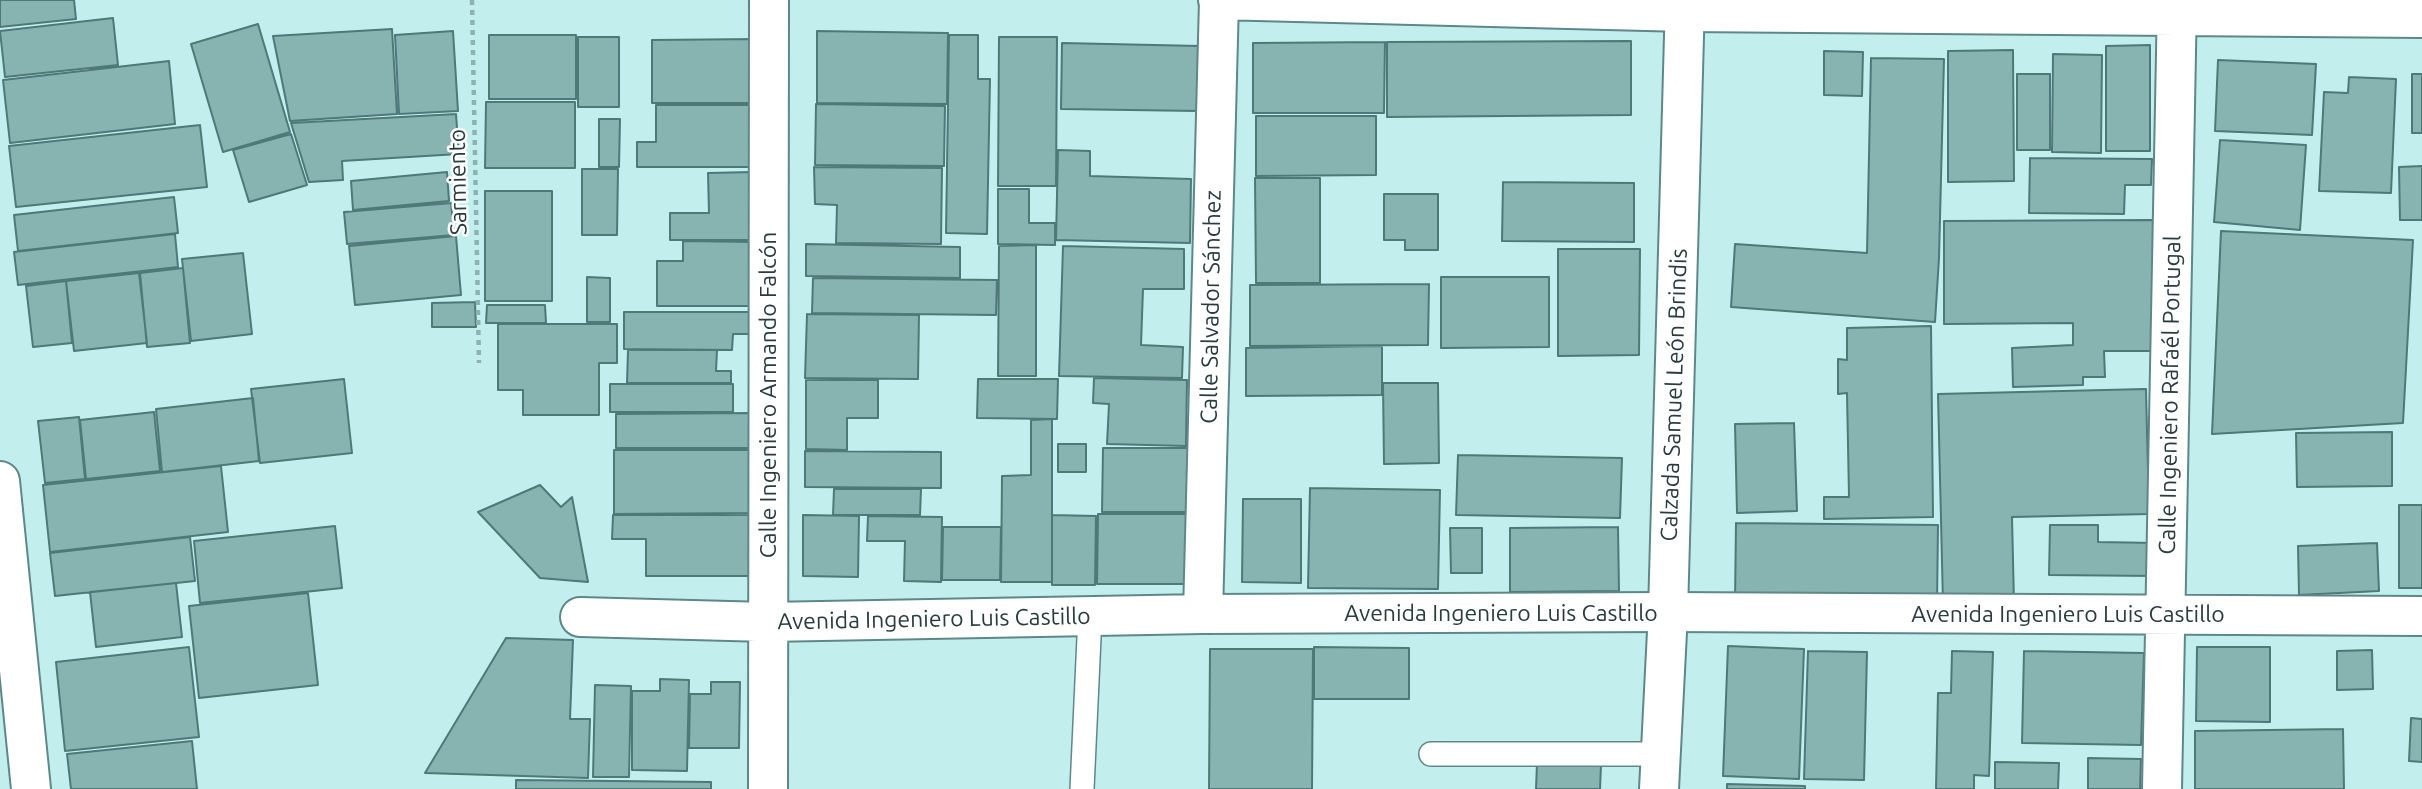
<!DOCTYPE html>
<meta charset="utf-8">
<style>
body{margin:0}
canvas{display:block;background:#c2efee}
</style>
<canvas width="2422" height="789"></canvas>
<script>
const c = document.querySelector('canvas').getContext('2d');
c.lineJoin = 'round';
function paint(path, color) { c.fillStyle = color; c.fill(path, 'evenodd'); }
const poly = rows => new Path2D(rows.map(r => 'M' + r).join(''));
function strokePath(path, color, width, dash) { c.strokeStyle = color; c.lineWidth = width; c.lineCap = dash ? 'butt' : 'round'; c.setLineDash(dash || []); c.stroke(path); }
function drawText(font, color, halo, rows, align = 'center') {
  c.font = font + ' Ubuntu,sans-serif'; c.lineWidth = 5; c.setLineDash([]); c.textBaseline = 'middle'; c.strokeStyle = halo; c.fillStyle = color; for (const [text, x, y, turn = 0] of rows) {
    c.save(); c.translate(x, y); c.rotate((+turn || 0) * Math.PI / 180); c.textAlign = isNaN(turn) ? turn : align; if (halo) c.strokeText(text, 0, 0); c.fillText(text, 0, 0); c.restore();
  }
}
const building = poly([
 [0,0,74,0,76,19,0,27,0,0],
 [113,18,118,65,5,77,0,31,113,18],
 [258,24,290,132,223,152,191,44,258,24],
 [392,29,397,114,290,121,273,36,392,29],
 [453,31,458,111,399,114,395,35,453,31],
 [817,31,948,33,947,104,817,103,817,31],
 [489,35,576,35,576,99,489,99,489,35],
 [949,35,978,35,978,79,990,79,987,234,946,233,949,35],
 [578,37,619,37,619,107,578,107,578,37],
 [999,37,1057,37,1056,186,998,186,999,37],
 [760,39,760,103,652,103,652,40,760,39],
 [1631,41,1631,115,1387,117,1387,42,1631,41],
 [1385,42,1384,113,1253,113,1253,43,1385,42],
 [1062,43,1200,46,1198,111,1061,109,1062,43],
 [2150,45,2150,151,2106,151,2106,46,2150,45],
 [2013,50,2014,181,1948,182,1948,51,2013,50],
 [1824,51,1863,52,1862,96,1824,95,1824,51],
 [2053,54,2102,55,2101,153,2052,152,2053,54],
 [1871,58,1944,59,1939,258,1935,322,1731,307,1735,244,1867,253,1871,58],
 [2218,60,2316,64,2312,135,2215,131,2218,60],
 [169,61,175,124,10,143,3,80,169,61],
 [2017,74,2050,74,2050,150,2017,150,2017,74],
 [2412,74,2422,74,2422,133,2412,133,2412,74],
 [2349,77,2396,79,2391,193,2319,191,2324,92,2348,93,2349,77],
 [486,102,575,102,575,168,485,168,486,102],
 [816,104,945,106,944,166,815,165,816,104],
 [656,105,754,105,754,167,637,167,637,142,656,142,656,105],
 [456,114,459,154,342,161,343,180,309,182,291,123,456,114],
 [1256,116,1376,116,1376,175,1256,176,1256,116],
 [599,119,620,119,619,167,599,167,599,119],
 [200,125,207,187,16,207,9,146,200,125],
 [291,134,307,185,249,202,233,150,291,134],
 [2220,140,2306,145,2300,230,2214,222,2220,140],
 [1058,150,1090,151,1090,176,1191,179,1190,243,1056,240,1058,150],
 [2030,158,2152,159,2151,185,2125,185,2124,214,2029,213,2030,158],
 [2422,166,2422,220,2400,220,2399,167,2422,166],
 [814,167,942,168,941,244,836,243,837,205,815,204,814,167],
 [582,169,618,169,617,235,582,235,582,169],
 [447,172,449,201,353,210,351,181,447,172],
 [753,172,752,240,670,240,670,213,709,213,708,173,753,172],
 [1255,178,1320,178,1320,283,1256,283,1255,178],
 [1503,182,1634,183,1634,242,1502,241,1503,182],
 [998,189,1029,189,1029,223,1055,223,1055,245,998,244,998,189],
 [485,191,552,191,552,301,485,301,485,191],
 [1384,194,1438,194,1438,250,1405,250,1405,240,1384,240,1384,194],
 [174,197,178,233,18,251,14,215,174,197],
 [451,203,454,235,347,244,344,212,451,203],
 [2154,220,2154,351,2104,351,2105,377,2083,377,2083,385,2013,387,2012,348,2073,345,2073,323,1944,324,1944,221,2154,220],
 [2221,231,2413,240,2403,423,2212,434,2221,231],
 [175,234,178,267,18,285,14,252,175,234],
 [456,236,461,295,355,305,349,246,456,236],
 [683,241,754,242,754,306,657,306,657,261,683,261,683,241],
 [806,244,960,247,960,278,806,276,806,244],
 [1036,245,1036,376,998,376,999,246,1036,245],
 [1063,246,1184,249,1184,289,1143,289,1141,345,1183,347,1182,378,1059,376,1063,246],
 [1558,249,1640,249,1639,355,1558,356,1558,249],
 [243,253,252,334,191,341,182,259,243,253],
 [183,268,190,343,147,347,140,273,183,268],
 [139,273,147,343,74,351,66,281,139,273],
 [587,277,610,278,610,322,587,322,587,277],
 [1441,277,1549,277,1549,347,1441,348,1441,277],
 [813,278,997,280,996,315,812,313,813,278],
 [66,281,72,343,33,347,26,286,66,281],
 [1429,284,1428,345,1250,346,1250,285,1429,284],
 [475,302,476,327,432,327,432,303,475,302],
 [487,305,545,305,546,323,486,323,487,305],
 [624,312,752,312,753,334,733,334,732,350,624,349,624,312],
 [807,314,919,315,918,379,805,378,807,314],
 [498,324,617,324,617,363,599,363,599,415,523,415,523,390,498,390,498,324],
 [1931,326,1933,517,1824,519,1824,497,1849,497,1847,393,1838,394,1838,359,1847,360,1847,328,1931,326],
 [1382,346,1382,395,1246,396,1246,348,1382,346],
 [628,350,717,350,716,371,731,371,731,383,627,383,628,350],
 [1094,378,1187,380,1186,446,1107,444,1109,404,1093,403,1094,378],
 [344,379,352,453,260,463,251,389,344,379],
 [978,379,1058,379,1057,419,977,418,978,379],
 [806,380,878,380,878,418,847,418,847,450,806,449,806,380],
 [1383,383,1438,383,1439,463,1384,464,1383,383],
 [610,384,733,384,733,412,610,412,610,384],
 [2146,389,2149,514,2012,517,2014,603,1943,604,1938,394,2146,389],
 [253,398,259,461,162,472,156,409,253,398],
 [154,412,160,471,86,479,80,420,154,412],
 [753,413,753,448,616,448,616,414,753,413],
 [79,417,85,479,45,483,38,421,79,417],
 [1052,419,1052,582,1001,582,1002,476,1031,475,1031,420,1052,419],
 [1794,423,1797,511,1737,513,1735,424,1794,423],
 [2392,432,2392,486,2297,487,2296,433,2392,432],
 [1058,444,1086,444,1086,472,1058,472,1058,444],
 [1103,448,1188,448,1188,512,1102,512,1103,448],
 [614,450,753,450,753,513,614,514,614,450],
 [805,451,941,452,941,488,805,487,805,451],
 [1458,455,1622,458,1620,518,1456,515,1458,455],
 [221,466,228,532,50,552,43,485,221,466],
 [540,485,561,507,572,497,588,582,540,578,478,512,540,485],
 [1310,488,1440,490,1438,589,1308,588,1310,488],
 [834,489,921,489,920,515,833,515,834,489],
 [1243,499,1301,499,1301,583,1242,582,1243,499],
 [2399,505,2422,505,2422,588,2399,588,2399,505],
 [1098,514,1188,514,1187,584,1097,584,1098,514],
 [613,515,749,515,750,576,646,576,646,539,612,539,613,515],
 [803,515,859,516,858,577,803,576,803,515],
 [1052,515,1096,516,1095,585,1052,585,1052,515],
 [868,516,942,517,941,582,904,581,905,541,867,541,868,516],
 [1736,523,1938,525,1937,603,1735,601,1736,523],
 [2050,525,2098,525,2098,542,2157,543,2156,576,2049,575,2050,525],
 [335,526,342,588,200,603,194,541,335,526],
 [943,527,1001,527,1000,580,942,580,943,527],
 [1618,527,1619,591,1510,592,1510,528,1618,527],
 [1450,528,1482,528,1482,573,1451,573,1450,528],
 [190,537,195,581,55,596,50,553,190,537],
 [2377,543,2379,591,2299,595,2298,546,2377,543],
 [176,583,182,637,96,647,90,592,176,583],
 [308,593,318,685,199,698,189,606,308,593],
 [506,638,573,640,570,719,590,719,588,778,425,773,506,638],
 [1728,646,1804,649,1799,779,1723,776,1728,646],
 [189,647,199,737,65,751,56,662,189,647],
 [1314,647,1409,648,1409,699,1314,699,1314,647],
 [2197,647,2270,647,2270,722,2196,721,2197,647],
 [1210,649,1313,649,1312,789,1209,789,1210,649],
 [2372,650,2373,689,2337,690,2337,651,2372,650],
 [1808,651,1867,652,1864,780,1804,779,1808,651],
 [1952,651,1993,652,1989,776,1974,775,1974,789,1936,789,1938,693,1951,693,1952,651],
 [2024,651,2144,653,2141,745,2022,743,2024,651],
 [660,679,689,680,687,771,632,770,632,691,660,691,660,679],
 [711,682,740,682,739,748,689,748,690,694,711,694,711,682],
 [595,685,631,686,629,777,593,777,595,685],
 [2411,718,2422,719,2422,762,2409,761,2411,718],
 [2343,729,2344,789,2195,789,2195,731,2343,729],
 [192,741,197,789,71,789,67,754,192,741],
 [2088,758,2141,759,2140,789,2088,789,2088,758],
 [1995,762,2059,763,2058,789,1995,789,1995,762],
 [1537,763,1601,765,1600,789,1536,789,1537,763],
 [516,780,711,782,711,789,516,789,516,780],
 [1727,784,1805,786,1805,789,1727,789,1727,784]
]);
const path = poly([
 [472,0,479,363]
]);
const lane = poly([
 [1431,754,1661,754],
 [1082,789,1090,616]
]);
const street = poly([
 [1218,0,1685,12,2422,18],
 [0,481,31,789],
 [1203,614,1219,0],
 [580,617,767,622,1203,614,1668,612,2422,616],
 [768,789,769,0],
 [2162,789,2177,0]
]);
const secondary = poly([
 [1659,789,1668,612,1685,0]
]);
const streetNames = [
 ["Sarmiento",458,182,-91],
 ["Calle Salvador Sánchez",1211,307,-89],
 ["Calle Ingeniero Armando Falcón",768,395,-90],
 ["Calzada Samuel León Brindis",1674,395,-88],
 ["Calle Ingeniero Rafaél Portugal",2170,395,-89],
 ["Avenida Ingeniero Luis Castillo",1501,613],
 ["Avenida Ingeniero Luis Castillo",2068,614],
 ["Avenida Ingeniero Luis Castillo",934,619,-1]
];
paint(building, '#87b3b1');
strokePath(building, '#4f7878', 2);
strokePath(lane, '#5e8887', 26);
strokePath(street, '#5e8887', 42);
strokePath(secondary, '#5e8887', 42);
strokePath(path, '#8eb2b1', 4.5, [5, 5]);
strokePath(lane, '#fff', 23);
strokePath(street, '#fff', 38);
strokePath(secondary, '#fff', 38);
drawText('23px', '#2a3c3c', '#fff', streetNames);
</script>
